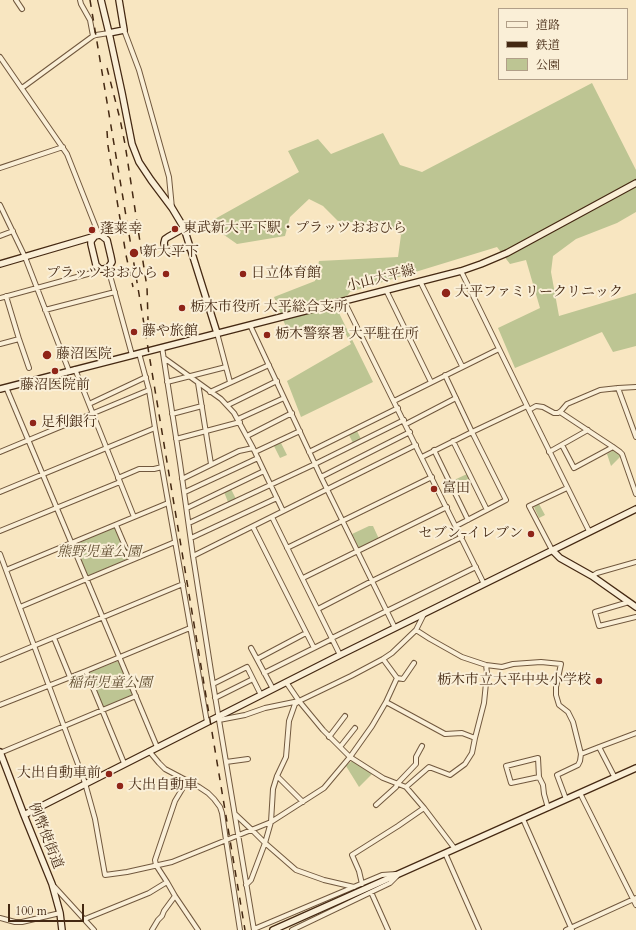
<!DOCTYPE html>
<meta charset="utf-8">
<style>
body{margin:0}
#map{position:relative;width:636px;height:930px;overflow:hidden;background:#f8e6c1;font-family:Cardo,"Noto Serif JP",serif}
canvas{display:block}
.legend{position:absolute;left:498px;top:8px;width:130px;height:72px;box-sizing:border-box;background:#faefd7;border:1px solid #b19f88;margin:0;padding:5px 7px;list-style:none;font-size:12px;color:#442812}
.legend li{display:flex;align-items:center;gap:8px;height:20px}
.legend b{width:20px;border:1px solid #b19f88}
.scale{position:absolute;left:8px;top:904px;width:76px;height:18px;box-sizing:border-box;border:2px solid #442812;border-top:0;padding-left:5px;font-size:12px;line-height:14px;white-space:nowrap;color:#442812;-webkit-text-stroke:3px #faefd7;paint-order:stroke}
</style>
<div id="map">
<canvas width="636" height="930"></canvas>
<ul class="legend">
<li><b style="height:5px;background:#faefd7"></b>道路</li>
<li><b style="height:5px;background:#442812"></b>鉄道</li>
<li><b style="height:11px;background:#bdc593"></b>公園</li>
</ul>
<div class="scale">100 m</div>
</div>
<script>
const c = document.querySelector('canvas').getContext('2d');
c.lineJoin = 'round';
function paint(path, color) { c.fillStyle = color; c.fill(path, 'evenodd'); }
const poly = rows => new Path2D(rows.map(r => 'M' + r).join(''));
function strokePath(path, color, width, dash) { c.strokeStyle = color; c.lineWidth = width; c.lineCap = dash ? 'butt' : 'round'; c.setLineDash(dash || []); c.stroke(path); }
function drawText(font, color, halo, rows, align = 'center') {
  c.font = font + ' Cardo,"Noto Serif JP",serif'; c.lineWidth = 4; c.setLineDash([]); c.textBaseline = 'middle'; c.strokeStyle = halo; c.fillStyle = color; for (const [text, x, y, turn = 0] of rows) {
    c.save(); c.translate(x, y); c.rotate((+turn || 0) * Math.PI / 180); c.textAlign = isNaN(turn) ? turn : align; if (halo) c.strokeText(text, 0, 0); c.fillText(text, 0, 0); c.restore();
  }
}
const green = poly([
 [592,83,636,170,636,212,617,223,576,239,553,256,551,272,559,316,636,293,636,346,613,352,602,332,515,368,498,328,540,308,526,260,510,264,497,247,350,292,337,309,373,382,301,417,287,381,351,344,342,327,314,326,290,337,274,297,315,281,319,261,398,257,401,235,388,226,338,221,323,206,309,199,290,217,285,236,237,244,217,230,213,220,299,172,288,151,318,139,331,154,383,133,400,165,422,172],
 [357,431,361,439,353,443,349,435],
 [281,443,287,455,280,458,274,446],
 [614,450,621,456,611,466,607,454],
 [467,474,471,482,456,490,452,481],
 [231,489,236,499,228,502,224,492],
 [539,504,545,515,539,518,534,507],
 [369,526,373,526,379,539,360,548,359,548,352,534],
 [115,527,128,559,88,576,76,547,76,544],
 [118,661,133,695,102,708,88,673],
 [353,760,372,774,359,787,346,766]
]);
const street = poly([
 [16,0,22,9],
 [124,30,139,70,169,177,172,208],
 [93,36,96,35,109,33],
 [0,57,67,154,99,235],
 [22,88,93,36,90,20,81,4,80,0],
 [0,168,63,147],
 [0,205,25,257,69,371],
 [0,236,13,231],
 [108,268,132,355],
 [461,271,527,406],
 [420,281,462,366],
 [386,290,431,382],
 [0,298,95,272,100,269],
 [344,301,484,584],
 [45,310,115,292],
 [250,325,321,477,395,628],
 [217,333,230,382],
 [19,339,29,368],
 [0,344,19,339,6,296],
 [162,347,180,463,193,556,213,684,254,930],
 [139,353,149,390,155,428,207,722],
 [164,358,221,399,234,413,253,448,283,511],
 [75,369,134,517],
 [445,375,472,432,527,406,589,531],
 [167,382,226,367],
 [198,383,211,464],
 [6,387,157,747],
 [618,388,636,437],
 [210,392,269,365],
 [394,401,499,349],
 [89,404,146,377],
 [228,405,277,381],
 [529,410,536,406,543,407,554,413,558,413,561,411,567,404,600,390,618,388,636,387],
 [560,412,613,447,620,452,622,454,636,494],
 [172,414,202,406],
 [238,419,284,398],
 [406,424,456,398],
 [247,436,292,413],
 [176,439,240,422],
 [453,441,487,510],
 [562,445,574,468,613,447],
 [434,450,468,520],
 [0,452,149,390],
 [255,452,300,431],
 [309,452,398,408],
 [549,452,588,430],
 [422,457,472,432,506,500,456,526],
 [321,477,410,432],
 [118,478,139,469,154,469,162,467],
 [182,479,239,451,253,448],
 [0,492,155,428],
 [185,492,258,458],
 [187,508,264,471],
 [272,517,340,655],
 [189,523,315,464,404,420],
 [116,525,131,560],
 [253,527,314,648],
 [0,531,120,482],
 [191,538,277,498],
 [287,548,432,477],
 [552,550,529,506,567,488],
 [0,554,85,783,95,819,105,875,127,872,172,862,271,822,324,788,350,757,372,726,386,702,397,678,383,659],
 [193,556,416,445],
 [6,570,168,503],
 [592,576,597,573,636,562],
 [303,578,447,507],
 [629,602,595,612,599,626,636,617],
 [20,607,175,542],
 [318,609,372,581,462,537],
 [416,630,430,639,462,657,486,665,502,667,513,664,541,662,561,664,556,687,556,695,559,705,568,712,573,722,581,754],
 [54,638,70,677],
 [332,638,476,567],
 [251,648,273,689],
 [257,659,306,633],
 [0,660,183,584],
 [86,671,124,763],
 [264,673,332,639],
 [397,678,403,679,414,663],
 [286,682,299,701,323,730,350,757,383,778,406,787,424,808,398,826,352,855,359,871,362,884],
 [213,684,247,667,261,695],
 [215,698,253,679],
 [386,702,445,734,462,733,475,738,484,703,487,673,486,665],
 [0,705,86,671,190,628],
 [219,720,245,715,265,708,299,701,351,676,383,659,392,653,416,630,424,614],
 [329,737,345,716],
 [340,747,355,728],
 [149,751,159,763,165,769,199,787,208,793,214,799,220,807,222,813,226,840,240,930],
 [0,753,136,696],
 [226,762,248,759],
 [277,776,303,802],
 [539,777,538,758,506,766,511,783,539,777,543,785,544,794,548,808],
 [615,778,599,747,636,733],
 [406,787,429,767,450,775,465,764,472,753,475,738],
 [580,793,636,905],
 [566,799,557,775,578,765,580,761,581,754,599,747],
 [376,805,396,787,397,784,416,764,416,757,422,746],
 [424,808,455,849],
 [235,814,252,830,265,843,296,870,324,880,354,887],
 [523,819,572,930],
 [445,853,479,930],
 [167,882,175,896,198,930],
 [52,884,94,930],
 [246,885,251,880,265,843,271,822,273,789,277,776,286,757,289,721,295,704,298,702],
 [371,892,388,930],
 [0,918,15,922,22,922,60,913],
 [85,919,149,893,167,882,156,865,155,860,175,801,187,781],
 [254,929,382,875,396,874],
 [152,930,158,920,162,916,164,911,175,896],
 [292,930,390,883,397,876],
 [566,930,636,898]
]);
const secondary = poly([
 [101,0,109,33],
 [119,0,124,30,109,33,122,93,132,144,139,162,151,180,172,208,184,228,217,333],
 [184,228,168,237,165,239,164,243,165,248,169,250,174,251,190,246],
 [0,264,99,235,102,236,107,240,111,257,112,262,108,268,104,269,100,269,96,265,91,244,91,241,95,236],
 [0,389,461,271,481,264,507,253,636,183],
 [552,550,560,558,592,576,636,607],
 [0,752,24,815,52,884,60,913,62,930],
 [24,815,340,655,636,509],
 [273,930,636,768]
]);
const rail = poly([
 [90,0,245,930],
 [107,68,120,119,125,144,144,268,147,287,148,320],
 [107,131,108,146,126,255,133,287]
]);
const markers = [
 [175,229,4,"#8f2418"],
 [92,230,4,"#8f2418"],
 [134,253,5,"#8f2418"],
 [166,274,4,"#8f2418"],
 [243,274,4,"#8f2418"],
 [446,293,5,"#8f2418"],
 [182,308,4,"#8f2418"],
 [134,332,4,"#8f2418"],
 [267,335,4,"#8f2418"],
 [47,355,5,"#8f2418"],
 [55,371,4,"#8f2418"],
 [33,423,4,"#8f2418"],
 [434,489,4,"#8f2418"],
 [531,534,4,"#8f2418"],
 [599,681,4,"#8f2418"],
 [109,774,4,"#8f2418"],
 [120,786,4,"#8f2418"]
];
const poiNames = [
 ["東武新大平下駅・プラッツおおひら",183,229],
 ["蓬莱幸",100,230],
 ["新大平下",143,253],
 ["プラッツおおひら",158,274,"right"],
 ["日立体育館",251,274],
 ["大平ファミリークリニック",455,293],
 ["栃木市役所 大平総合支所",190,308],
 ["藤や旅館",142,332],
 ["栃木警察署 大平駐在所",275,335],
 ["藤沼医院",56,355],
 ["藤沼医院前",55,386,"center"],
 ["足利銀行",41,423],
 ["富田",442,489],
 ["セブン-イレブン",523,534,"right"],
 ["栃木市立大平中央小学校",591,681,"right"],
 ["大出自動車前",101,774,"right"],
 ["大出自動車",128,786]
];
const streetNames = [
 ["小山大平線",381,279,-14],
 ["例幣使街道",45,836,68]
];
const parkNames = [
 ["熊野児童公園",99,553],
 ["稲荷児童公園",110,684]
];
paint(green, '#bdc593');
strokePath(street, '#71583e', 6);
strokePath(secondary, '#442812', 8);
strokePath(street, '#faefd7', 4);
strokePath(secondary, '#faefd7', 5.5);
strokePath(rail, '#442812', 1.5, [7, 7]);
for (const [x, y, r, color] of markers) { const dot = new Path2D(); dot.arc(x, y, r, 0, 2 * Math.PI); c.fillStyle = color; c.fill(dot); strokePath(dot, '#faefd7', 1.5); }
drawText('14px', '#442812', '#faefd7', poiNames, 'left');
drawText('14px', '#442812', '#faefd7', streetNames);
drawText('italic 14px', '#624f32', '#faefd7', parkNames);
</script>
